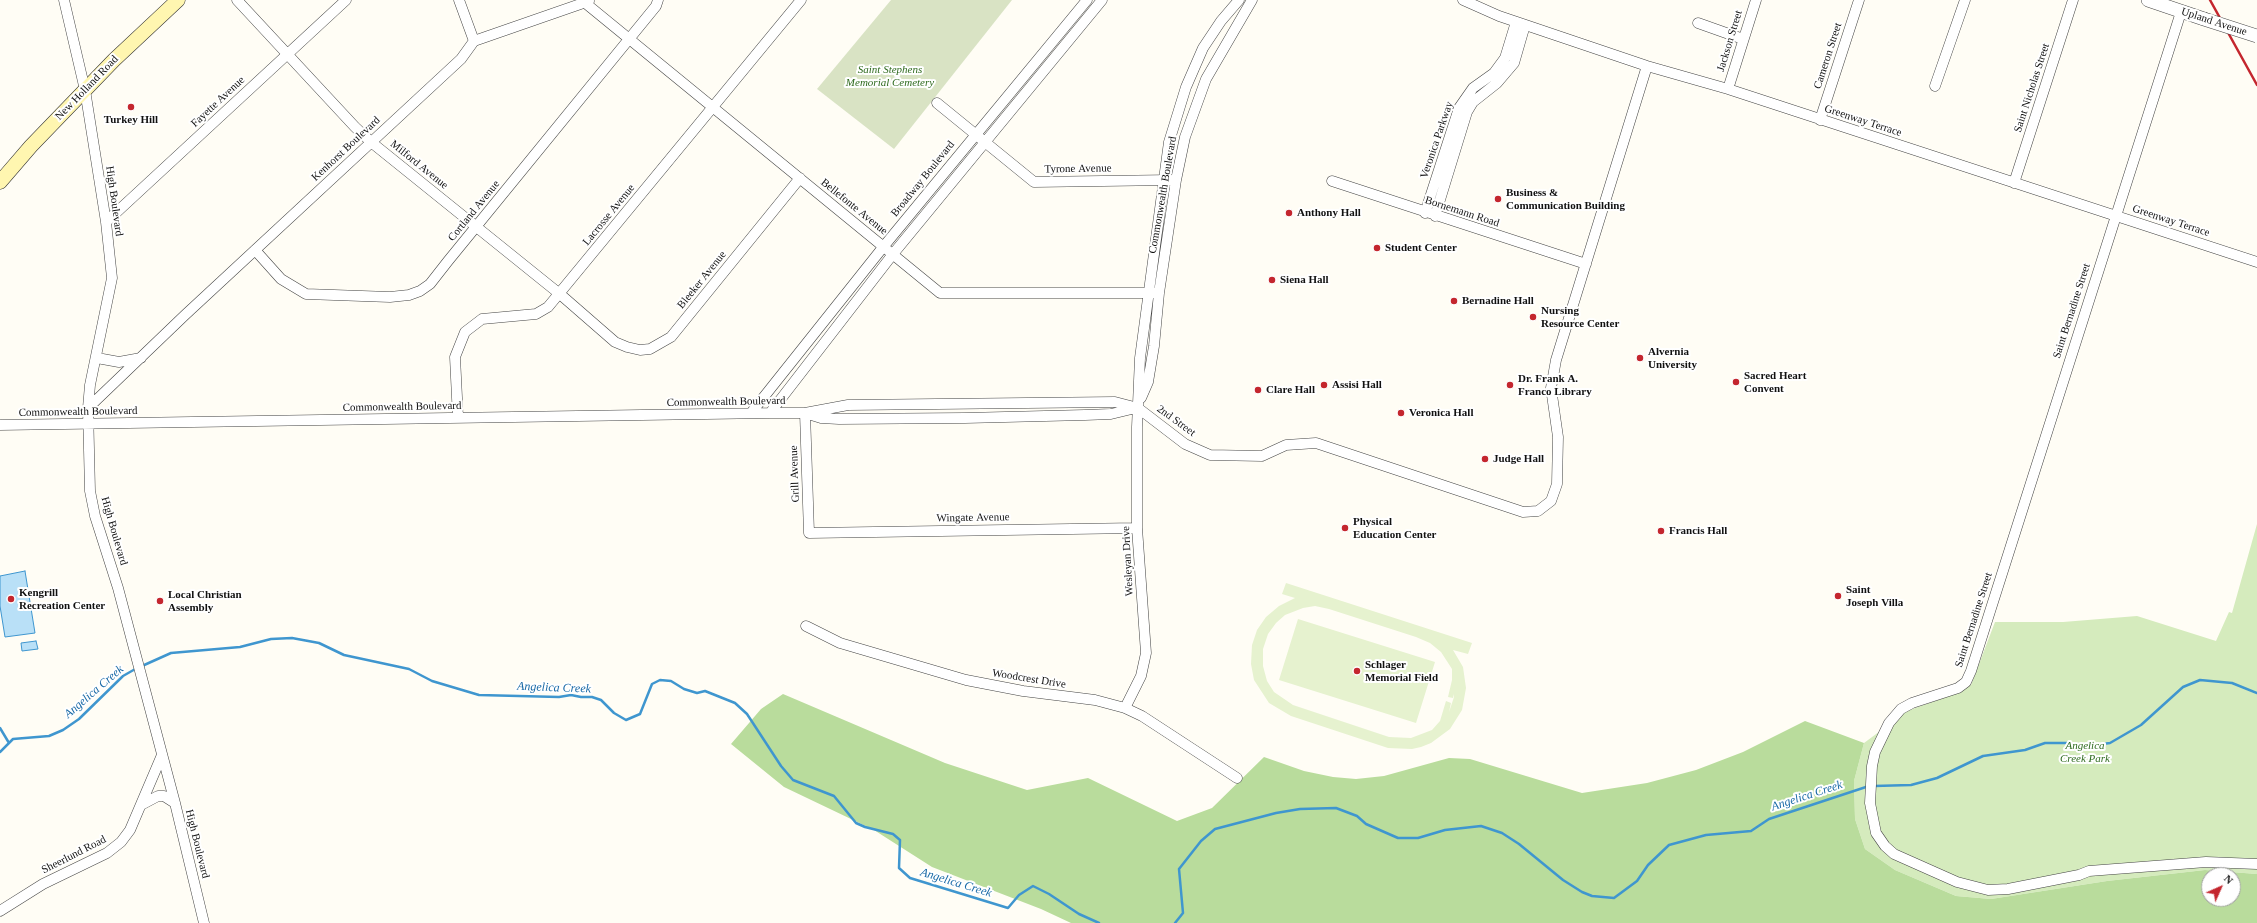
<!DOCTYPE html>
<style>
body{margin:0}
#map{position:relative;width:2257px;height:923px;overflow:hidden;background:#fffdf5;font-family:Georgia,serif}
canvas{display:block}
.north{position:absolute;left:2201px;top:867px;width:40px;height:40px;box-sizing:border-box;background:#fff;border:1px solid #a0a0a0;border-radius:50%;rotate:45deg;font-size:11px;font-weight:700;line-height:16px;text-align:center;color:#111}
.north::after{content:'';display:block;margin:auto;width:14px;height:18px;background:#c4262e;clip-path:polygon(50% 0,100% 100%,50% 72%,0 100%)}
</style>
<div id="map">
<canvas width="2257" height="923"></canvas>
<div class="north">N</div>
</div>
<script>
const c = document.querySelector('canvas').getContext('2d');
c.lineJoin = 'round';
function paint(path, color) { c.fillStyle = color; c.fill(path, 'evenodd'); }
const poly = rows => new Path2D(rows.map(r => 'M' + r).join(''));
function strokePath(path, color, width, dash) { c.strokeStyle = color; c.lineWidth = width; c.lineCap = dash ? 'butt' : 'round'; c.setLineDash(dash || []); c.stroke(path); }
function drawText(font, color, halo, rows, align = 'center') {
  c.font = font + ' Georgia,serif'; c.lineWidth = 4; c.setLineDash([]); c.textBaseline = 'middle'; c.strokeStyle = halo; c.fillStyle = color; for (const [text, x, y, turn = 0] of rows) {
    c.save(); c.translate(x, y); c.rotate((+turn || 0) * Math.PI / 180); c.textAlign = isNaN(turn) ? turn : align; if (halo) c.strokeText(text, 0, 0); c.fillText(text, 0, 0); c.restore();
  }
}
const green = poly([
 [2257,524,2257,874,2205,870,2107,881,1991,899,1956,896,1895,870,1865,849,1855,819,1854,781,1864,743,1907,711,1951,695,1971,685,1995,622,2063,622,2137,616,2216,641,2229,612,2232,613]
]);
const forest = poly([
 [783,694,945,763,1027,790,1088,778,1177,821,1212,808,1264,757,1304,771,1333,777,1356,779,1384,776,1449,758,1470,759,1582,793,1647,783,1696,770,1743,752,1805,721,1864,743,1854,781,1855,819,1865,849,1895,870,1956,896,1991,899,2107,881,2205,870,2257,874,2257,923,1071,923,1041,909,932,867,874,830,784,787,731,744,761,709],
 [2209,875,2233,875,2233,899,2209,899]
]);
const cemetery = poly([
 [891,0,1012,0,894,149,817,89]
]);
const pitch = poly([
 [1286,583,1472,643,1468,654,1453,650,1463,667,1466,688,1462,710,1450,729,1431,743,1421,747,1412,749,1388,748,1291,716,1269,703,1254,680,1251,664,1252,645,1257,630,1266,617,1279,606,1295,598,1282,594],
 [1315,606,1329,609,1416,637,1430,643,1441,652,1452,669,1452,680,1448,697,1453,698,1454,694,1454,697,1449,712,1451,703,1446,701,1440,721,1432,730,1411,738,1389,737,1293,705,1274,692,1267,681,1263,666,1263,649,1268,634,1276,623,1285,615,1303,608],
 [1298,619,1435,662,1416,723,1279,680]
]);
const water = poly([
 [25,571,35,633,5,637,0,606,0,576,25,571],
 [36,641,38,649,22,651,21,643,36,641]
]);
const stream = poly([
 [142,666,171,653,240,647,271,639,292,638,319,643,344,655,409,669,432,681,479,695,559,697,571,695,581,697,592,697,601,700,614,713,626,720,640,714,652,684,660,680,671,681,684,689,697,693,705,691,735,703,747,714,781,766,793,780,834,796,856,823,865,827,893,834,900,840,899,868,910,878,1008,908,1019,895,1033,886,1049,894,1079,914,1099,923],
 [0,728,9,743],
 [0,752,13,739,49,736,63,730,79,719,123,676,137,668],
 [1874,786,1911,785,1937,778,1983,756,2025,750,2045,743,2066,743,2087,746,2110,743,2141,725,2183,687,2200,680,2232,683,2257,693],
 [1175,923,1183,913,1179,869,1201,841,1215,829,1276,813,1300,809,1336,808,1357,816,1366,824,1398,838,1418,838,1445,830,1481,826,1502,833,1519,844,1563,880,1582,892,1592,896,1614,898,1637,881,1648,865,1669,845,1706,835,1751,831,1769,819,1869,786]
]);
const minor = poly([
 [64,0,85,90,106,222,112,278,90,385,88,408,90,491,95,516,118,588,175,803,204,923],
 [237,0,355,127,371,142,561,295,615,342,627,347,640,350,650,349,671,337,800,178],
 [459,0,474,41],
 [1463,0,1499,16,1647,66,1728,89,2257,262],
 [584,2,940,293,1159,293],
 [2181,12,1971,671,1966,682,1958,688,1912,703,1901,709,1889,723,1875,752,1872,766,1870,803,1876,833,1885,846,1894,854,1957,882,1988,890,2008,889,2079,875,2089,871,2206,862,2257,864],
 [1698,23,1743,39],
 [1935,86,1965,0],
 [1728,89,1756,0],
 [937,103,1034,182,1171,180],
 [1820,120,1859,0],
 [1332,181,1586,264],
 [2014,183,2073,0],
 [1425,213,1459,108,1473,88,1494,73,1505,58,1516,22],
 [1435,216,1467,112,1473,102,1497,83,1514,63,1525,25],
 [106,222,346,0],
 [255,250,281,279,306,294,390,297,409,295,420,291,430,284,448,261,656,6,658,0],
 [97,358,119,362,141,358],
 [1141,398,1148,382,1154,346,1159,293,1176,180,1185,137,1206,79,1252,0],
 [88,408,185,315,461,59,474,41,589,1],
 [751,413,884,246,1087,0],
 [770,413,893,254,1102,0],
 [805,413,848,405,1115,402,1138,408,1185,444,1210,455,1262,456,1286,445,1316,443,1523,512,1538,511,1551,501,1557,484,1558,437,1551,388,1556,360,1647,66],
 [805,413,809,533,1137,528],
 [458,418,455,357,465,332,482,319,536,314,548,307,801,0],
 [0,425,770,413,805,413,821,418,839,419,965,418,1085,415,1111,414,1136,408],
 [806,626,840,643,966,680,1023,691,1095,700,1125,708,1142,716,1237,778],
 [1125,708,1141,676,1146,653,1137,528,1137,427,1140,358,1169,142,1186,87,1203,48,1221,21,1239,0],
 [141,805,158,796,164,796,175,803],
 [0,911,43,884,107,853,121,842,130,830,162,755]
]);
const tertiary = poly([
 [2148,0,2204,19]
]);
const secondary = poly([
 [0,182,31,146,114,60,178,0]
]);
const rail = poly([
 [2210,0,2257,85]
]);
const tertiaryBridge = poly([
 [2204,19,2257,36]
]);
const markers = [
 [131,107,4,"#c4262e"],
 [1498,199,4,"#c4262e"],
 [1289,213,4,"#c4262e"],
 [1377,248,4,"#c4262e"],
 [1272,280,4,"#c4262e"],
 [1454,301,4,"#c4262e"],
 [1533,317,4,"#c4262e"],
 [1640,358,4,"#c4262e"],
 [1736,382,4,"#c4262e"],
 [1324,385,4,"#c4262e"],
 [1510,385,4,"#c4262e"],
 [1258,390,4,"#c4262e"],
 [1401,413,4,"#c4262e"],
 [1485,459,4,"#c4262e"],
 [1345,528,4,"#c4262e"],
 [1661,531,4,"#c4262e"],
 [1838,596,4,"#c4262e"],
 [11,599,4,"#c4262e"],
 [160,601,4,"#c4262e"],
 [1357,671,4,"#c4262e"]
];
const streetNames = [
 ["Upland Avenue",2214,22,18],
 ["Jackson Street",1730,41,-73],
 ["Cameron Street",1828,56,-72],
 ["New Holland Road",87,88,-46],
 ["Saint Nicholas Street",2032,88,-72],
 ["Fayette Avenue",218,102,-43],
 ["Greenway Terrace",1863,121,18],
 ["Veronica Parkway",1437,140,-71],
 ["Kenhorst Boulevard",346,149,-43],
 ["Milford Avenue",419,165,39],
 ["Tyrone Avenue",1078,169,-1],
 ["Broadway Boulevard",923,179,-51],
 ["Commonwealth Boulevard",1163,195,-80],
 ["High Boulevard",114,201,82],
 ["Bellefonte Avenue",854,207,39],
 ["Cortland Avenue",474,211,-51],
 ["Bornemann Road",1462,212,18],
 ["Lacrosse Avenue",609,215,-51],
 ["Greenway Terrace",2171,221,18],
 ["Bleeker Avenue",702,280,-51],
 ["Saint Bernadine Street",2072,311,-72],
 ["Commonwealth Boulevard",726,402,-1],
 ["Commonwealth Boulevard",402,407,-1],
 ["Commonwealth Boulevard",78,412,-1],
 ["2nd Street",1176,421,36],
 ["Grill Avenue",795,474,-92],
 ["Wingate Avenue",973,518,-1],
 ["High Boulevard",114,531,74],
 ["Wesleyan Drive",1128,561,-93],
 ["Saint Bernadine Street",1974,620,-72],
 ["Woodcrest Drive",1029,679,9],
 ["High Boulevard",197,844,76],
 ["Sheerlund Road",74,855,-27]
];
const parkNames = [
 ["Saint Stephens",890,70],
 ["Memorial Cemetery",890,83],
 ["Angelica",2085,746],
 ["Creek Park",2085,759]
];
const poiNames = [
 ["Turkey Hill",131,120,"center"],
 ["Business &",1506,193],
 ["Communication Building",1506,206],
 ["Anthony Hall",1297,213],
 ["Student Center",1385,248],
 ["Siena Hall",1280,280],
 ["Bernadine Hall",1462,301],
 ["Nursing",1541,311],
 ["Resource Center",1541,324],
 ["Alvernia",1648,352],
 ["University",1648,365],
 ["Sacred Heart",1744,376],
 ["Convent",1744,389],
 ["Dr. Frank A.",1518,379],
 ["Franco Library",1518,392],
 ["Assisi Hall",1332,385],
 ["Clare Hall",1266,390],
 ["Veronica Hall",1409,413],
 ["Judge Hall",1493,459],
 ["Physical",1353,522],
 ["Education Center",1353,535],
 ["Francis Hall",1669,531],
 ["Saint",1846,590],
 ["Joseph Villa",1846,603],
 ["Kengrill",19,593],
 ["Recreation Center",19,606],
 ["Local Christian",168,595],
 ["Assembly",168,608],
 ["Schlager",1365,665],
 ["Memorial Field",1365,678]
];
const waterNames = [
 ["Angelica Creek",554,688,2],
 ["Angelica Creek",94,692,-41],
 ["Angelica Creek",1807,796,-18],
 ["Angelica Creek",956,883,17]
];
paint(green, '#d5ebbd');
paint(forest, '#b9dc9c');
paint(cemetery, '#d9e3c4');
paint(pitch, '#e6f2cf');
paint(water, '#b9e0f7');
strokePath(water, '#3f96cf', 1);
strokePath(stream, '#3f96cf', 2.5);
strokePath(minor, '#444', 11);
strokePath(tertiary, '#444', 14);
strokePath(secondary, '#333', 15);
strokePath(minor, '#fff', 10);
strokePath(tertiary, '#fff', 13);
strokePath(secondary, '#fff6b0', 14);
strokePath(rail, '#c4262e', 2.5);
strokePath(tertiaryBridge, '#444', 14, []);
strokePath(tertiaryBridge, '#fff', 13);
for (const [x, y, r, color] of markers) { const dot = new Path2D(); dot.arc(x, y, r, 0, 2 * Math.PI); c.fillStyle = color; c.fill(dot); strokePath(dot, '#fff', 1.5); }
drawText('11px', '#111', '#fff', streetNames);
drawText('italic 11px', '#2f6b1f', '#fff', parkNames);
drawText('bold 11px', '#111', '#fff', poiNames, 'left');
drawText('italic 12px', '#1768a6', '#fff', waterNames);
</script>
